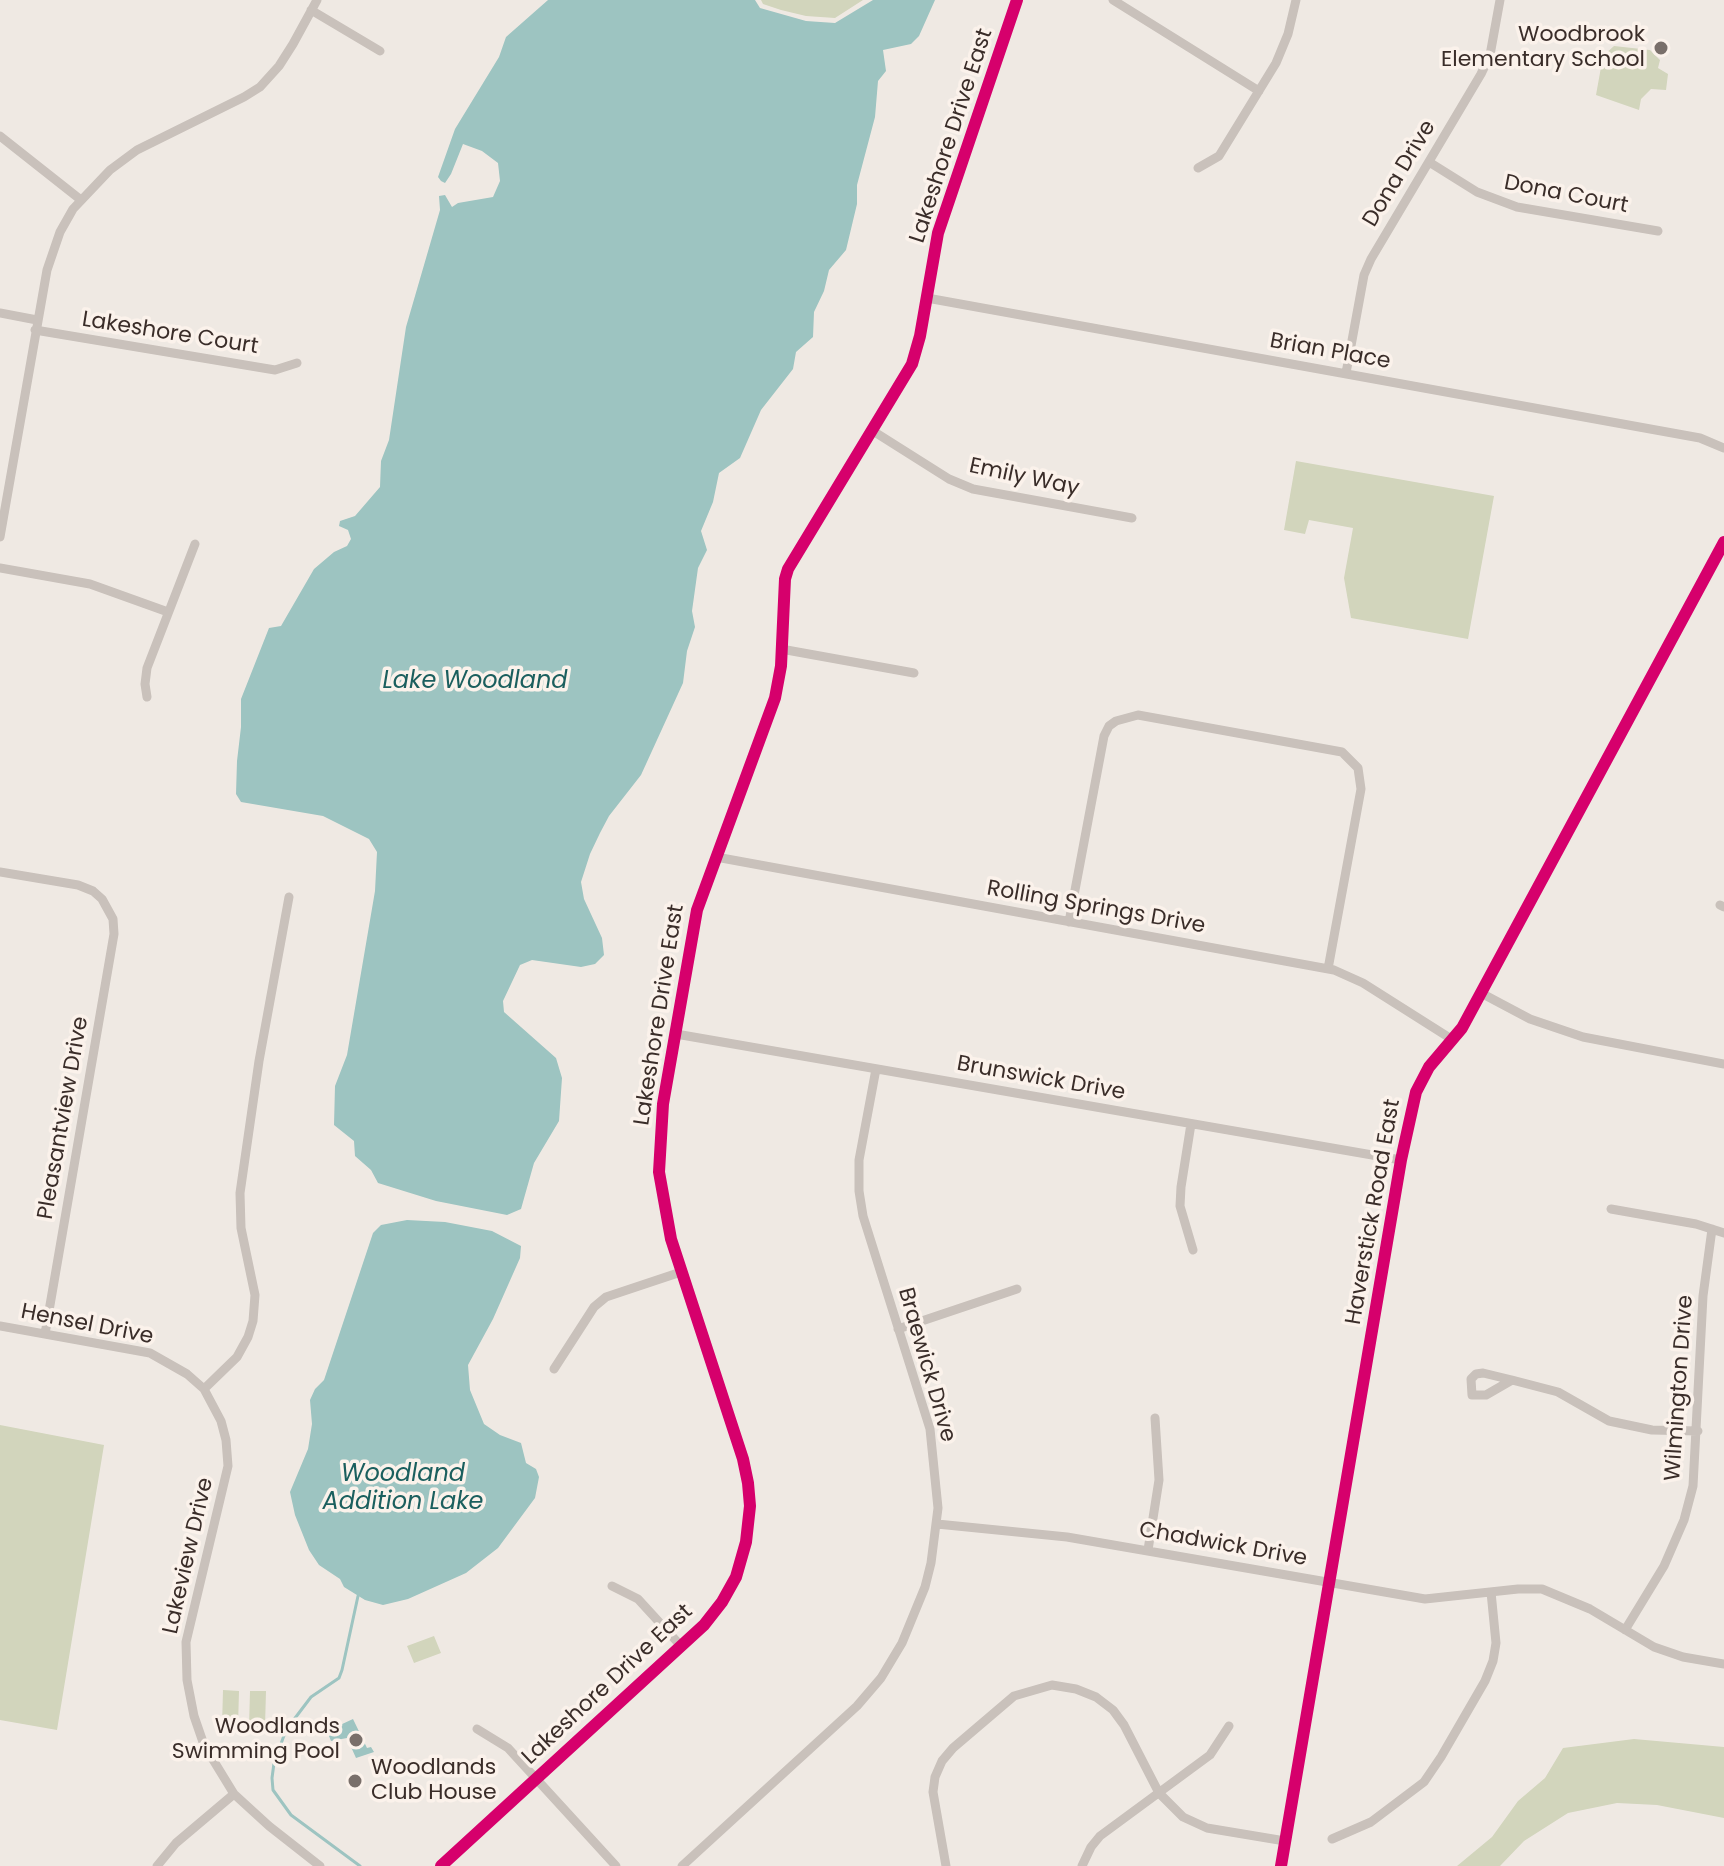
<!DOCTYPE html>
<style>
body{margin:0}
canvas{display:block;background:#efe9e3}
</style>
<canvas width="1724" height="1866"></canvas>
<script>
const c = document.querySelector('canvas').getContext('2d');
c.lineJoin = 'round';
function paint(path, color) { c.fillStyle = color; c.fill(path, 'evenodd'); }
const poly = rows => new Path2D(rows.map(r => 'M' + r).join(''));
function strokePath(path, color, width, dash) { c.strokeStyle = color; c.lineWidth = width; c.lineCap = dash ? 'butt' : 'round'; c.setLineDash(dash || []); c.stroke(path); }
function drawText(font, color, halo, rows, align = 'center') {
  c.font = font + ' Poppins,sans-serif'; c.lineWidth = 7; c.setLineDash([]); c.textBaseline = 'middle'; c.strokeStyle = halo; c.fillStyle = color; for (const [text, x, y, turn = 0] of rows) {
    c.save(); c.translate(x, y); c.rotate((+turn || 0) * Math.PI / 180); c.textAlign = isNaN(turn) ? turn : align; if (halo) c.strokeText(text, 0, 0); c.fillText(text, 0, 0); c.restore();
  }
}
const green = poly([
 [761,0,863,0,835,18,806,16,781,10,763,4],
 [1614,46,1650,50,1660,60,1658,68,1668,74,1666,90,1651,89,1641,99,1639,110,1596,95,1603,56],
 [1296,461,1494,496,1468,639,1351,618,1344,578,1353,528,1309,520,1305,534,1284,530],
 [0,1425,104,1445,57,1730,0,1720],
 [434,1636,441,1653,414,1663,407,1646],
 [223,1690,239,1691,238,1726,222,1726],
 [250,1691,266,1691,265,1727,249,1727],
 [1634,1739,1724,1747,1724,1818,1657,1805,1617,1803,1568,1813,1524,1841,1500,1866,1457,1866,1492,1837,1518,1801,1545,1778,1563,1748]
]);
const water = poly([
 [548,0,755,0,760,8,806,21,835,23,873,0,935,0,919,36,911,44,883,50,886,71,878,81,875,117,857,185,857,204,846,250,829,270,824,291,814,312,813,337,796,352,793,369,761,410,740,458,719,473,713,502,701,531,707,550,698,568,692,611,695,627,687,651,683,683,641,775,609,816,600,833,590,854,581,882,584,899,602,938,604,955,595,964,581,967,532,960,520,965,503,1001,504,1012,556,1058,562,1078,559,1121,534,1163,521,1209,507,1215,436,1201,378,1183,371,1170,355,1156,354,1141,334,1125,335,1086,347,1055,375,891,377,852,369,839,323,816,241,802,236,794,237,761,241,727,241,699,269,628,281,626,314,569,334,552,347,546,351,539,348,530,339,526,340,521,355,516,380,487,381,461,389,440,406,327,440,210,439,196,445,195,452,207,458,203,493,197,500,181,498,163,482,151,463,144,451,174,445,183,441,181,438,177,455,129,499,57,506,37],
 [407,1220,445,1222,492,1231,521,1246,520,1258,493,1319,468,1365,470,1390,484,1424,500,1435,521,1443,526,1463,536,1469,539,1477,535,1498,498,1548,466,1573,408,1599,383,1605,365,1600,344,1587,340,1579,319,1565,309,1550,295,1515,290,1492,308,1449,312,1424,310,1400,315,1389,324,1380,373,1233,381,1225],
 [353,1719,367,1748,371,1747,374,1752,356,1758,347,1738,331,1741,327,1731]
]);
const stream = poly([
 [358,1596,342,1670,339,1678,311,1697,286,1730,274,1763,272,1778,273,1790,291,1815,360,1866]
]);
const minor = poly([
 [1113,0,1259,91],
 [311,10,380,51],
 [0,136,81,200],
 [1429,162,1477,192,1517,207,1658,231],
 [1198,168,1219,156,1276,63,1288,34,1296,0],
 [927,298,1700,438,1724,448],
 [0,313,37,320],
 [35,330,275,370,297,363],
 [1346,373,1364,275,1371,259,1481,74,1490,55,1500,0],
 [873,431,949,479,973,489,1132,518],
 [0,537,47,270,60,232,73,209,110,170,137,150,244,97,260,87,279,66,293,44,317,0],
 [0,568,90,584,168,612],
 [781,649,914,673],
 [147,697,145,684,147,668,195,544],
 [716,857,1334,970,1363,983,1453,1040],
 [0,872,78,885,93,891,102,899,113,919,114,934,45,1334],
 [1720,905,1724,907],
 [1069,922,1104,736,1109,726,1116,721,1138,715,1342,752,1358,768,1361,789,1328,969],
 [1481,993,1530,1019,1583,1037,1724,1064],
 [676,1034,1401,1160],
 [1191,1124,1181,1187,1180,1206,1193,1250],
 [1611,1209,1696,1224,1724,1233],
 [0,1326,150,1353,187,1374,204,1389,221,1421,226,1440,228,1466,186,1642,187,1680,194,1716,204,1745,234,1794,269,1826,320,1866],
 [898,1329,1017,1289],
 [554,1369,594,1307,606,1297,681,1272],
 [1483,1373,1512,1380,1486,1395,1472,1395,1471,1379,1476,1374,1483,1373],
 [1512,1380,1558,1392,1609,1421,1652,1430,1698,1431],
 [204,1389,237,1357,248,1337,253,1321,255,1295,241,1228,240,1193,259,1061,289,897],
 [937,1524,1067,1537,1425,1599,1518,1589,1542,1589,1590,1609,1654,1647,1683,1657,1724,1664],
 [1148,1550,1159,1480,1155,1418],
 [612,1586,638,1599,681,1646],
 [1625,1630,1664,1566,1684,1520,1693,1486,1703,1296,1712,1229],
 [477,1729,508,1748,616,1866],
 [1332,1839,1371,1822,1424,1782,1441,1757,1485,1681,1493,1661,1496,1643,1491,1592],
 [157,1866,176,1843,234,1794],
 [441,1866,704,1625,722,1602,736,1577,746,1542,750,1506,748,1483,743,1459,671,1239,659,1172,663,1104,697,910,775,698,781,666,785,579,788,569,912,364,920,336,938,233,1017,0],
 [682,1866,857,1706,881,1678,902,1643,925,1587,931,1563,938,1508,930,1429,863,1216,859,1191,859,1160,876,1069],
 [946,1866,933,1792,935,1777,942,1761,953,1748,1014,1696,1052,1685,1076,1689,1096,1697,1113,1710,1124,1725,1159,1793,1183,1817,1207,1828,1285,1841],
 [1082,1866,1091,1847,1100,1836,1210,1755,1229,1726],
 [1281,1866,1401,1160,1416,1092,1429,1067,1462,1028,1724,542]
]);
const cycleway = poly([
 [441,1866,704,1625,722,1602,736,1577,746,1542,750,1506,748,1483,743,1459,671,1239,659,1172,663,1104,697,910,775,698,781,666,785,579,788,569,912,364,920,336,938,233,1017,0],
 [1281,1866,1401,1160,1416,1092,1429,1067,1462,1028,1724,542]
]);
const markers = [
 [1661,48,8,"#796f6a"],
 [356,1740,8,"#796f6a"],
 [355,1781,8,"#796f6a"]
];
const poiNames = [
 ["Woodbrook",1645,35],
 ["Elementary School",1645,60],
 ["Woodlands",340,1727],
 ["Swimming Pool",340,1752],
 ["Woodlands",371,1768,"left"],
 ["Club House",371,1793,"left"]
];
const streetNames = [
 ["Lakeshore Drive East",952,136,-72],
 ["Dona Drive",1400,174,-59],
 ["Dona Court",1566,195,11],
 ["Lakeshore Court",170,334,9],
 ["Brian Place",1330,352,10],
 ["Emily Way",1024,478,12],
 ["Rolling Springs Drive",1096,908,10],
 ["Lakeshore Drive East",660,1015,-81],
 ["Brunswick Drive",1041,1079,10],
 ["Pleasantview Drive",64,1118,-80],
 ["Haverstick Road East",1374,1212,-80],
 ["Hensel Drive",87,1325,11],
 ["Braewick Drive",926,1365,74],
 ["Wilmington Drive",1680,1388,-86],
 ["Chadwick Drive",1223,1545,10],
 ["Lakeview Drive",189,1556,-77],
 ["Lakeshore Drive East",608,1685,-43]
];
const waterNames = [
 ["Lake Woodland",475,682],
 ["Woodland",403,1475],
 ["Addition Lake",403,1503]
];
paint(green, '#d2d5bc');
paint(water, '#9dc4c1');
strokePath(stream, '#9dc4c1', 3);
strokePath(minor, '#c9c1bb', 9);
strokePath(cycleway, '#d6006c', 12);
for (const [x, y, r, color] of markers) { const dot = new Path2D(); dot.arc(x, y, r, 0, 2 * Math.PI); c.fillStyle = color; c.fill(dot); strokePath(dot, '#fbf2eb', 3); }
drawText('22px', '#3a2d29', '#fbf2eb', poiNames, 'right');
drawText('22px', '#3a2d29', '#fbf2eb', streetNames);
drawText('italic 24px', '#1b5f5e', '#fbf2eb', waterNames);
</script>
